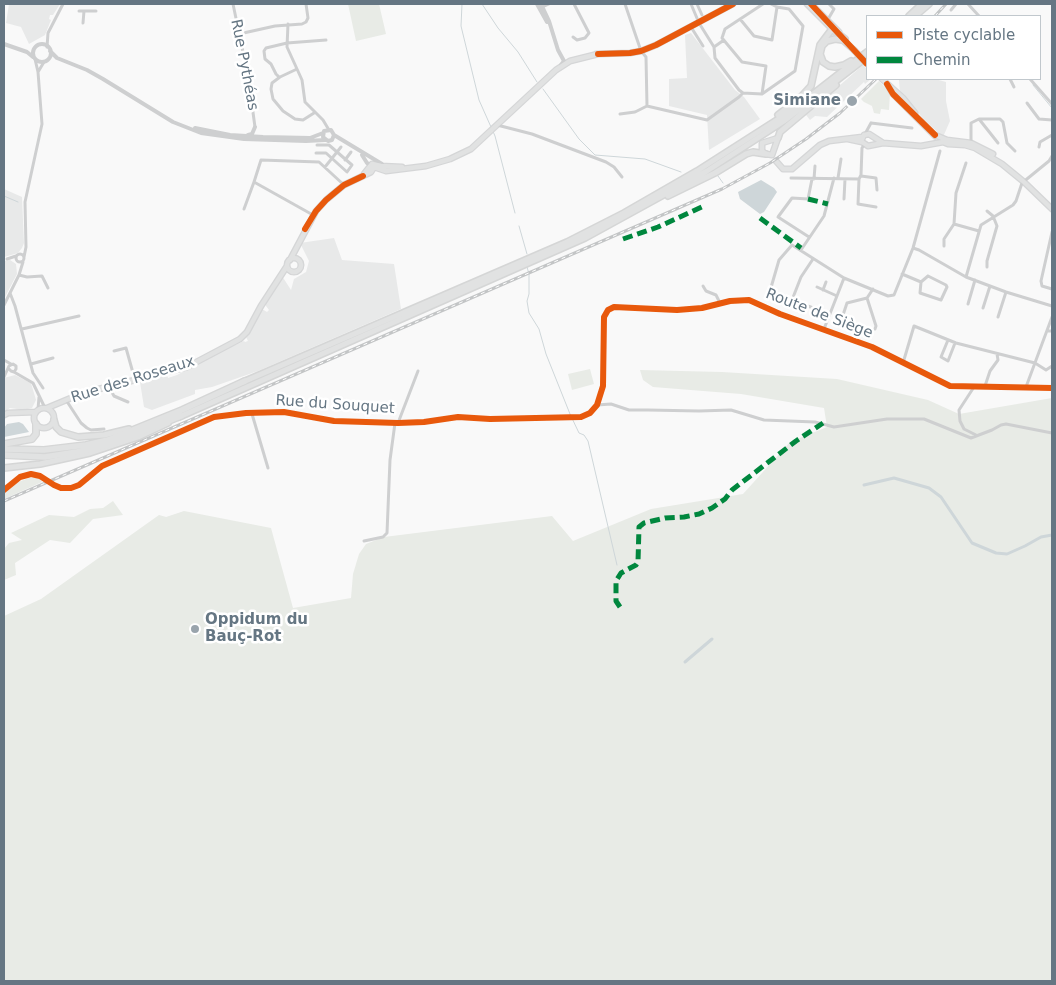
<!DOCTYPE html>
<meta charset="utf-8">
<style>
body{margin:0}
#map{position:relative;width:1056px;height:985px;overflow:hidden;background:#f9f9f9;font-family:"DejaVu Sans",sans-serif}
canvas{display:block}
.frame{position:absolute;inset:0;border:5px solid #657683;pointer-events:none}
.legend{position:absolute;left:866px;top:15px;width:175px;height:65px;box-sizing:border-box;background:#fff;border:1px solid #c1c8cd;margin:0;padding:6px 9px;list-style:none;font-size:15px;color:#657683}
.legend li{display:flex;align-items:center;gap:10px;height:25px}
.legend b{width:25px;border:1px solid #c1c8cd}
</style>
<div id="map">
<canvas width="1056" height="985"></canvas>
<div class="frame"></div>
<ul class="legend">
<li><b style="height:6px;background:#e8590c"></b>Piste cyclable</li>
<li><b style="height:6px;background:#00873e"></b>Chemin</li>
</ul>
</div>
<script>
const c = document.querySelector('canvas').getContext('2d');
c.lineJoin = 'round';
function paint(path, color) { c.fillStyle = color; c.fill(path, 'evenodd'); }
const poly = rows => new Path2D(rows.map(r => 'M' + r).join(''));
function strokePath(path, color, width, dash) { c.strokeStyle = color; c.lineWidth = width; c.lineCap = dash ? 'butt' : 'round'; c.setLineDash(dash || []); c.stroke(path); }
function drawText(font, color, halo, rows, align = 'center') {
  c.font = font + ' "DejaVu Sans",sans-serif'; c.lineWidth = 5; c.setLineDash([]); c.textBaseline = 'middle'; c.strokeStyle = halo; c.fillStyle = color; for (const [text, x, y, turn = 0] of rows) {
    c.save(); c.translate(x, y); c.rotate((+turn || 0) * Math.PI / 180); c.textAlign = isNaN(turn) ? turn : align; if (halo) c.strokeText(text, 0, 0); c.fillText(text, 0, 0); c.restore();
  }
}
const built = poly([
 [9,4,60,4,53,15,50,15,49,19,51,20,45,35,29,44,21,27,6,23],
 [691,33,735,90,744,97,760,119,709,150,707,115,669,106,669,79,687,78,685,35],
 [863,65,867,69,867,79,871,79,865,84,864,82,827,117,815,116,810,120,806,115],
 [909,79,935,79,946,82,946,101,950,121,943,137,925,121,900,91,899,80],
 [4,189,22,197,24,243,22,248,18,253,4,257],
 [334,238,342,260,394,264,401,309,258,371,212,387,195,390,195,394,152,410,144,407,140,382,167,375,168,378,177,375,218,353,244,341,245,342,248,341,246,337,261,310,262,309,267,312,269,310,266,306,266,302,282,276,291,290,294,279,306,272,309,261,300,243],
 [10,260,16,264,17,274,4,299,4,261],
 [15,375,31,383,36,400,32,408,24,410,10,408,4,412,4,378]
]);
const green = poly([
 [348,4,379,4,386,34,356,41],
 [879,81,890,93,889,110,881,109,880,114,874,113,872,106,864,102,861,99],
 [590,369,594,384,572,390,568,374],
 [640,370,722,372,837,379,928,400,959,414,1052,398,1052,981,4,981,4,616,41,599,159,515,166,517,184,511,271,528,293,608,351,598,353,574,359,554,366,544,384,537,552,516,573,541,651,509,743,494,790,442,827,427,824,408,741,394,653,387,643,380],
 [29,478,39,478,42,482,4,499,4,493,18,482],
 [113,501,123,515,93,519,70,543,50,540,15,563,16,575,4,580,4,549,9,543,22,540,11,533,49,515,74,517,90,509,103,508]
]);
const water = poly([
 [761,180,774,188,777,192,764,212,760,214,740,199,738,192],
 [19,422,23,424,29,432,4,437,4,428,7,424]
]);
const stream = poly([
 [462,4,461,26,479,100,495,136,515,213],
 [482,4,498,28,518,52,537,82],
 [1033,85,1052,108],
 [543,89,579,139,595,155,645,159,681,172],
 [718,176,723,183],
 [4,196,18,202],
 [519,226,527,254],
 [527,267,529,274,529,294,527,301,529,313,539,329,546,354,570,414,579,433,584,435,588,441,617,565]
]);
const canal = poly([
 [864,485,894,478,929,488,941,497,972,543,996,553,1007,554,1025,546,1041,537,1052,535],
 [685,662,712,639]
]);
const minor = poly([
 [233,4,248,76,255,127],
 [625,4,641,51,646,57,647,106,707,120,739,97,743,93],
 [691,4,699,23,714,47,715,58,739,90,743,93,762,94,795,71,803,26,789,9,777,7,771,4],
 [697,4,702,15],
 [968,4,979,16],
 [540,8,549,4],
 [951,10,956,4],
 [79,11,96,11],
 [740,19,754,36,772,40,777,7],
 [827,21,834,9,829,4],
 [83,23,84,11],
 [288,24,287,47,302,80,305,102,323,120,329,130],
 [691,27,703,46],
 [239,34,275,26,302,24,306,22,308,18,306,4],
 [573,37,577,40,585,38,589,33,574,4],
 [47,47,48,33,63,4],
 [714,47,724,40],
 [297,69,280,77,272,83,271,89,273,99,283,111,295,119,303,120,314,113],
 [38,72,44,62],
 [279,77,276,74,271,64,265,59,264,51,266,48,287,43,326,40],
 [1010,79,1014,87],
 [1030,79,1052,104],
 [762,94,766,66,742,62,722,38,725,29,763,4],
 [1027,103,1039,119,1052,120],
 [620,114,635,112,647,106],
 [979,119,1000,119,1003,122,1007,143,1015,151],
 [871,123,912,128],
 [497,125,532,134,606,162,614,167,622,177],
 [865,134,871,123],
 [971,145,971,123,979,119,998,143],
 [1039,147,1040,142,1052,135],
 [316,153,326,153,347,172,352,165,329,145,317,145],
 [345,160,351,152],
 [966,163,956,193,954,224,979,231],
 [325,167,341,147],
 [861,176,876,178,877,190],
 [791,178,859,179,861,175,862,148,864,145],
 [838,178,841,159],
 [814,179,815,166],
 [859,179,858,204,876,207],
 [844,199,845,179],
 [244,209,254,182],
 [987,211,993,216,997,226,987,261,987,267],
 [313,215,254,182,261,160,319,162,344,185],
 [1052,232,1041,281,1042,286,1052,289],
 [809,237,778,217,792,198,808,199,812,179],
 [944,246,944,239,954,224],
 [913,248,919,250,966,277,1006,292,1052,306],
 [801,250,824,216,834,178],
 '16 258a4 4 0 1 1 8 0a4 4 0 1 1-8 0Z',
 [24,257,26,247,25,202,42,124,38,72,35,59],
 [7,259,16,256],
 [813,259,801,277,792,300,829,314],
 [902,274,921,282],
 [19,275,27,277,42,276,48,288],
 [928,276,946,285,947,287,941,300,920,293,921,282,928,276],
 [966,277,981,225,1013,205,1016,201,1022,183,1049,161,1052,156],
 [703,286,706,291,716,295,720,303],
 [817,287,837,296],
 [873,289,867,298,876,326,875,329],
 [823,290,826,282],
 [10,293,15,306,33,373,43,388],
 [792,300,770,291,779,260,792,245,844,278],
 [968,304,975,280],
 [4,305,19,275,23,262],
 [983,308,990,286],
 [998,317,1006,292],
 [842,318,847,303,867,298],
 [22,329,79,316],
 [824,329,844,278,888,296,894,295,913,248,940,151],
 [1047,331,1052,331],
 [948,340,941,357,948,361,955,343],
 [114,351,126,348,135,380],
 [4,360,11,364],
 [903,363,914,326,956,343,1035,363,1046,370,1052,366],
 [31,364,53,358],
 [14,372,33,383,45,408],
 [4,377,9,366,13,364,16,366,16,369,14,372,11,371,9,369],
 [985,386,990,371,998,360,997,354],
 [109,387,114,396,128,402],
 [974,387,959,410,960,421,964,429,976,435],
 [1026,387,1052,317],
 [66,400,81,423,87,428,91,430,104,429],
 [597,405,611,404,629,410,648,410,699,411,731,410,764,420,815,422,834,427,887,419,924,419,971,438,992,430,1001,425,1006,424,1052,433],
 [38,409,39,397],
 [252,414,268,468],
 [398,423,418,371],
 [364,541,383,537,387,533,390,460,395,423]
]);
const tertiary = poly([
 [537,4,547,22],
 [541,4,549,21,558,50,564,61,561,65],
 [4,44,27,52,33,57],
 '33 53a9 9 0 1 1 18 0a9 9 0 1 1-18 0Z',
 [50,51,57,58,87,70,103,79,173,122,201,133,244,139,306,141,325,140],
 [195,128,230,135,263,137,310,138,323,133],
 [248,135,252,134,255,127],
 [334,135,332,140,328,141,323,137,324,131,331,130,334,135,382,164],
 [362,155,367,163,372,166],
 [4,490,20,477,31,474,40,476,54,485,61,488,71,488,79,485,102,466,214,417,246,413,284,412,334,421,398,423,424,422,458,417,490,419,581,417,590,413,597,405,603,386,604,317,608,310,614,307,677,310,702,308,730,301,749,300,780,314,872,347,950,386,1052,388]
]);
const secondary = poly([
 [807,4,833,30],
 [811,4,839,32],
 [840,38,854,50],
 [596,54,630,53,641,51,656,45,733,4],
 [882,79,903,98,915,113],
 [887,84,893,94,935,136],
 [935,135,947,140,971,143,993,154],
 [778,138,772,155,766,154,762,151,762,143,778,138],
 [848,139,862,142,868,146,883,143,921,146,943,142,948,144,965,145,975,148,1002,164,1024,182,1052,209],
 [862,139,864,135,869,134,883,143],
 [776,161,783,169,792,169,820,145,829,141,862,137],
 [364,174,372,164,381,166,402,167],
 '287 265a7 7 0 1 1 14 0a7 7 0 1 1-14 0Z',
 [290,260,316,211,326,200,344,185,367,174,371,172,374,167,386,171,426,166,450,159,471,149,556,70,570,61,598,54],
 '34 418a10 10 0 1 1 20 0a10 10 0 1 1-20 0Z',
 [47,408,83,393,187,367,240,339,247,332,261,306,287,266],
 [4,415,8,413,36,412]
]);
const trunk = poly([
 [909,16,922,4],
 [915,16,929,4],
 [842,40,835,39,827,41,822,46,820,54,823,62,829,66,835,67,844,65,851,61],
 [778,115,801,97,811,86,820,45,832,29,845,39],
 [778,138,780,132,836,85],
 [668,196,715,173,746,154,753,152,766,154],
 [243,382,567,242,624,213,697,171,794,109,867,52],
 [179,417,585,238,707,171,784,121,867,57],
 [54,420,56,427,61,432,78,437,104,435,129,429],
 [4,468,40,464,90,453,138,437,168,423]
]);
const motorway = poly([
 [4,444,32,439,36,434,36,424],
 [4,449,44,450,86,445,108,440,182,410,245,381],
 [4,455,45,457,89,450,112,444,181,416]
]);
const rail = poly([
 [935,16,946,4],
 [4,501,722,189,770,163,806,139,840,113,876,79]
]);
const secondaryBridge = poly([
 [854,50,867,64]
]);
const quiet = poly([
 [808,199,828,204],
 [760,218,801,248],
 [623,239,658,227,706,205],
 [620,607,616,601,616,581,621,573,636,565,638,562,639,527,644,523,665,518,684,517,699,514,712,508,725,499,732,490,796,441,823,423]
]);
const cycleway = poly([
 [811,4,867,64],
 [598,54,630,53,641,51,656,45,733,4],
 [887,84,893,94,935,135],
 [305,229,316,211,326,200,344,185,363,176],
 [4,490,20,477,31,474,40,476,54,485,61,488,71,488,79,485,102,466,214,417,246,413,284,412,334,421,398,423,424,422,458,417,490,419,581,417,590,413,597,405,603,386,604,317,608,310,614,307,677,310,702,308,730,301,749,300,780,314,872,347,950,386,1052,388]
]);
const markers = [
 [852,101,6,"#99a4ac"],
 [195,629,5,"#99a4ac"]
];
const streetNames = [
 ["Rue Pythéas",244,65,79],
 ["Route de Siège",819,314,21],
 ["Rue des Roseaux",133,380,-17],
 ["Rue du Souquet",335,405,4]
];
const poiNames = [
 ["Simiane",841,101],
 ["Oppidum du",205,620,"left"],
 ["Bauç-Rot",205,637,"left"]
];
paint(built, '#e8e9e9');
paint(green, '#e8ebe6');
paint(water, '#ced6d9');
strokePath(stream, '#ced6d9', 1);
strokePath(canal, '#ced6d9', 3);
strokePath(secondary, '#d5d6d7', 7);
strokePath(trunk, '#d5d6d6', 8);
strokePath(motorway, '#d5d6d6', 8);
strokePath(minor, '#cecfd0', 3);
strokePath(tertiary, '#cecfd0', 4);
strokePath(secondary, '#e1e2e2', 4.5);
strokePath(trunk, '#e1e2e2', 5);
strokePath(motorway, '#e1e2e2', 5.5);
strokePath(rail, '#c3c5c6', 3);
strokePath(rail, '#fff', 1, [4]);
strokePath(secondaryBridge, '#d5d6d7', 7, []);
strokePath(secondaryBridge, '#e1e2e2', 4.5);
strokePath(quiet, '#00873e', 5, [10, 5]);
strokePath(cycleway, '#e8590c', 6);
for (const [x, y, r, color] of markers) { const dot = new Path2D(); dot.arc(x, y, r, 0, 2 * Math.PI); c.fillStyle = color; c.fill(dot); strokePath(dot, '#fff', 2); }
drawText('15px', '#657683', '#fff', streetNames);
drawText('bold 15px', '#657683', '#fff', poiNames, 'right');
</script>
